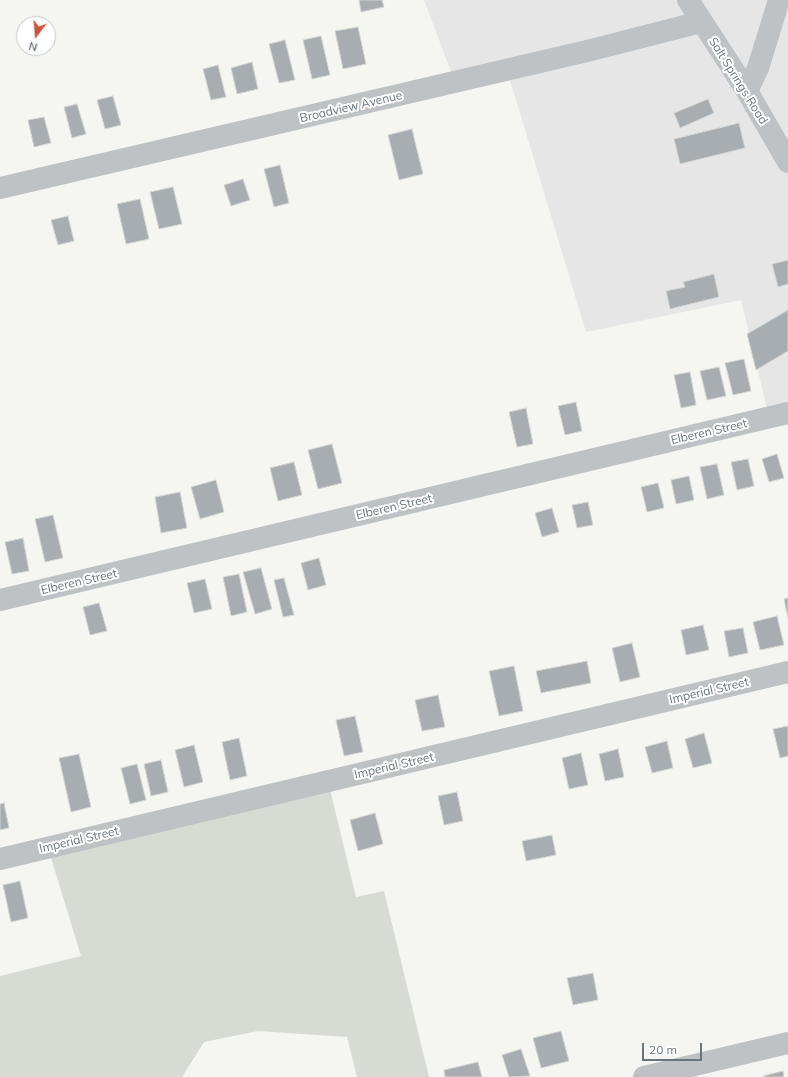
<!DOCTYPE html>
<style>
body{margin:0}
#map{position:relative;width:788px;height:1077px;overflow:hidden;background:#f5f5f2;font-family:Mulish,sans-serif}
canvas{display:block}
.north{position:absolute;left:16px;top:16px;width:40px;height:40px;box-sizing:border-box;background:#fff;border:1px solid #c3c8cc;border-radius:50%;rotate:196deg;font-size:11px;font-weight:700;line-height:16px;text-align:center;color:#68757f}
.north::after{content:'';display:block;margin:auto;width:14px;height:18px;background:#cb573b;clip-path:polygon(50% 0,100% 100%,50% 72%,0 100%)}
.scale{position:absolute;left:642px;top:1043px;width:60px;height:18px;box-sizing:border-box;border:2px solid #68757f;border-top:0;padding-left:5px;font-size:12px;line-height:14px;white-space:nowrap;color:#68757f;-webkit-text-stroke:3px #fff;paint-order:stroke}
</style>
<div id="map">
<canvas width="788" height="1077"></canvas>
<div class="north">N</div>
<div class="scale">20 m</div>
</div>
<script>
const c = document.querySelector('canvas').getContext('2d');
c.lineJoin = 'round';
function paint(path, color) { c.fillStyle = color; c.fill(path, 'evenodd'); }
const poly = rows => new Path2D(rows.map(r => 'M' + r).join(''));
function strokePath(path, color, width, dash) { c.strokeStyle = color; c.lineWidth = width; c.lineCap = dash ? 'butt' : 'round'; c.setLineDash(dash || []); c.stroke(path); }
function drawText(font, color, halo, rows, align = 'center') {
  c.font = font + ' Mulish,sans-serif'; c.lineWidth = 4; c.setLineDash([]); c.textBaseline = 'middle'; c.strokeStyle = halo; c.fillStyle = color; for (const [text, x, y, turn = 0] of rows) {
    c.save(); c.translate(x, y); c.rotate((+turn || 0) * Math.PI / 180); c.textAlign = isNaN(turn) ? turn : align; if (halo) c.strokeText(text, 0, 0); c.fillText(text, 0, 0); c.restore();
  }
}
const built = poly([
 [424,0,788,0,788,413,769,417,741,300,586,332,507,70,455,82]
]);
const green = poly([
 [328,781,356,897,384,891,429,1077,357,1077,347,1037,258,1031,204,1042,182,1077,0,1077,0,976,81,956,48,848]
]);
const building = poly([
 [359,0,382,0,384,7,361,12,359,0],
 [358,27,366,64,343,69,335,31,358,27],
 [321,36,330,75,312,79,303,40,321,36],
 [285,40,295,80,279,83,269,44,285,40],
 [252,62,258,89,237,94,231,68,252,62],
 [218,65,226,97,211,100,203,69,218,65],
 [113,96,121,125,105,129,97,100,113,96],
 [708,99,714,113,680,128,674,113,708,99],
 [77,104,86,134,72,138,64,107,77,104],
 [44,117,51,143,34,147,28,120,44,117],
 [739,123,745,148,680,164,674,139,739,123],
 [412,129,423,174,399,180,388,135,412,129],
 [280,165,289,203,274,207,264,169,280,165],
 [243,179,250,200,231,206,224,185,243,179],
 [173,187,182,224,159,229,150,192,173,187],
 [140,199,149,239,126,244,117,204,140,199],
 [68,216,74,241,58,245,51,220,68,216],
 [788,260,788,284,778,287,772,264,788,260],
 [714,274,719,297,670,309,666,291,685,287,683,282,714,274],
 [788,310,788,351,756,370,747,334,788,310],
 [744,359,751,391,733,395,725,363,744,359],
 [719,367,726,396,707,400,700,371,719,367],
 [690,372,696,405,681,408,674,375,690,372],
 [576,402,582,431,565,435,558,406,576,402],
 [526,408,533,444,517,447,509,412,526,408],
 [332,444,342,483,318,489,308,450,332,444],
 [777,454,784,478,769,482,762,459,777,454],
 [748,459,754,486,737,490,731,462,748,459],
 [294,462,302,495,278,501,270,468,294,462],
 [717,464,724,495,707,499,700,467,717,464],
 [689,476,694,500,676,504,671,480,689,476],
 [216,480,224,512,200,519,191,487,216,480],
 [658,483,664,508,647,512,641,487,658,483],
 [180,492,187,528,161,533,155,497,180,492],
 [588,502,593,525,577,528,572,505,588,502],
 [552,508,559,532,542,537,535,513,552,508],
 [53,515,63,558,45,562,35,519,53,515],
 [23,538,29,571,12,574,5,542,23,538],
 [319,558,326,585,308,590,301,563,319,558],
 [261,568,272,609,255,614,243,572,261,568],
 [239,574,247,612,231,616,223,577,239,574],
 [284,578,294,615,283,617,274,580,284,578],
 [205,579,212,609,194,613,187,583,205,579],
 [788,598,788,619,784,599,788,598],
 [99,603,107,631,90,635,83,607,99,603],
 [777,616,784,645,760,650,753,622,777,616],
 [703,625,709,650,686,655,681,630,703,625],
 [743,628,748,653,729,657,724,631,743,628],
 [632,643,640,677,620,682,612,648,632,643],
 [587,661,591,683,541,693,536,671,587,661],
 [514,666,523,711,499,716,489,671,514,666],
 [438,695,445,727,422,731,415,700,438,695],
 [355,716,363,752,344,756,336,720,355,716],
 [788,726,788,756,780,758,773,729,788,726],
 [704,733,712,763,693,768,685,739,704,733],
 [239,738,247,776,230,780,222,742,239,738],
 [667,741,673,768,652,773,645,747,667,741],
 [194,745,203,782,184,787,175,750,194,745],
 [618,749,624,777,605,781,599,754,618,749],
 [581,753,588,785,569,789,562,758,581,753],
 [79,754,91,807,71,812,59,758,79,754],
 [161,760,168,792,151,796,144,764,161,760],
 [137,764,146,800,130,804,121,768,137,764],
 [457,792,463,821,444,825,438,796,457,792],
 [4,803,9,828,0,830,0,804,4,803],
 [375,813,383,844,358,851,350,820,375,813],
 [552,835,556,855,526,861,522,841,552,835],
 [20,881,28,918,11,922,3,885,20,881],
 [593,973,598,1000,573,1005,567,978,593,973],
 [561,1031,569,1061,541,1068,533,1038,561,1031],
 [521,1049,530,1076,509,1077,502,1055,521,1049],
 [478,1062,482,1077,445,1077,444,1070,478,1062],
 [783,1071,784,1077,764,1077,763,1076,783,1071]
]);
const minor = poly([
 [0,188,587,51,701,22],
 [0,600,788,413],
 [0,859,788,672]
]);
const tertiary = poly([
 [688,0,747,91,788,162],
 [747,91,758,68,779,0],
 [644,1077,788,1043]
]);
const streetNames = [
 ["Salt Springs Road",738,81,58],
 ["Broadview Avenue",351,107,-13],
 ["Elberen Street",709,432,-13],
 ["Elberen Street",394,507,-13],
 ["Elberen Street",79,582,-13],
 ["Imperial Street",709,691,-13],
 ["Imperial Street",394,766,-13],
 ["Imperial Street",79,840,-13]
];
paint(built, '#e5e6e5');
paint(green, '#d7dbd3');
paint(building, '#a7adb1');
strokePath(building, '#d6d6d4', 1);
strokePath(minor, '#bfc2c5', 22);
strokePath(tertiary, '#bfc2c5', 22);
drawText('12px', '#68757f', '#fff', streetNames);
</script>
